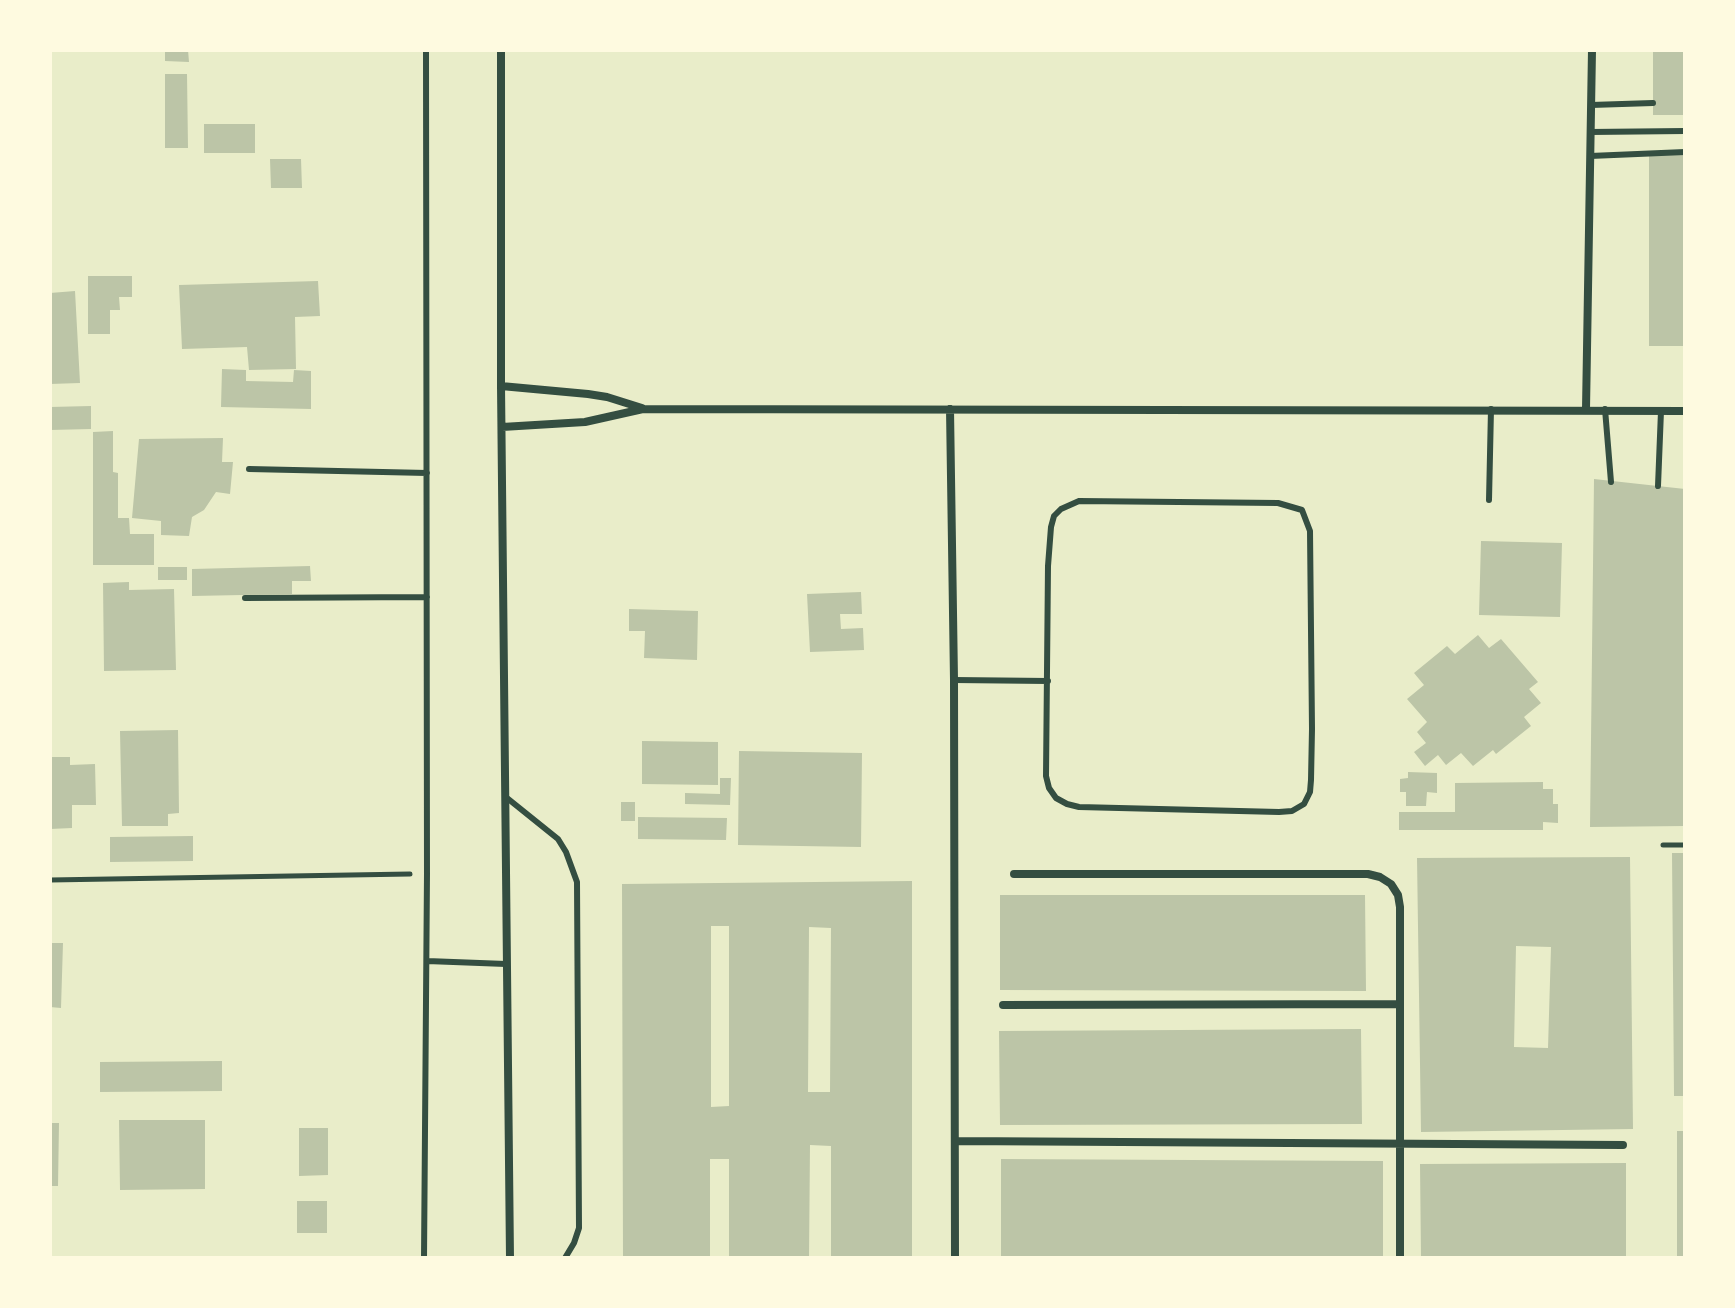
<!DOCTYPE html>
<style>
body{margin:0}
#map{position:relative;width:1735px;height:1308px;overflow:hidden;background:#e9edc9;font-family:Roboto,sans-serif}
canvas{display:block}
.frame{position:absolute;inset:0;border:52px solid #fefae0;pointer-events:none}
</style>
<div id="map">
<canvas width="1735" height="1308"></canvas>
<div class="frame"></div>
</div>
<script>
const c = document.querySelector('canvas').getContext('2d');
c.lineJoin = 'round';
function paint(path, color) { c.fillStyle = color; c.fill(path, 'evenodd'); }
const poly = rows => new Path2D(rows.map(r => 'M' + r).join(''));
function strokePath(path, color, width, dash) { c.strokeStyle = color; c.lineWidth = width; c.lineCap = dash ? 'butt' : 'round'; c.setLineDash(dash || []); c.stroke(path); }
const building = poly([
 [165,50,188,50,189,62,165,61],
 [1653,50,1685,50,1685,115,1653,115],
 [165,74,187,74,188,148,165,148],
 [204,124,255,124,255,153,204,153],
 [1649,154,1685,154,1685,346,1649,346],
 [270,159,301,159,302,188,271,188],
 [88,276,132,276,132,297,119,297,120,310,110,310,110,334,88,334],
 [318,281,320,316,295,317,296,369,249,370,247,347,182,349,179,285],
 [75,291,80,383,50,384,50,293],
 [222,369,246,370,246,381,293,382,294,370,311,371,311,409,221,407],
 [91,406,91,429,50,430,50,407],
 [113,431,113,472,118,473,118,518,129,518,130,534,154,534,154,565,93,565,93,432],
 [223,438,222,462,233,462,230,494,216,492,204,510,192,517,189,536,161,535,161,521,132,518,139,439],
 [1594,479,1685,489,1685,826,1590,827],
 [1481,541,1562,543,1560,617,1479,615],
 [310,566,311,581,292,581,292,594,192,596,192,569],
 [158,567,187,567,187,580,158,580],
 [129,582,129,590,174,589,176,670,104,671,103,583],
 [861,592,862,614,840,614,841,629,863,628,864,650,810,652,807,594],
 [629,609,698,611,697,660,644,658,645,631,629,631],
 [1478,635,1489,648,1501,639,1538,682,1529,689,1541,703,1524,717,1531,726,1496,754,1493,750,1473,766,1461,753,1446,765,1438,755,1425,766,1414,752,1426,743,1417,732,1427,722,1407,699,1424,685,1414,673,1447,646,1455,654],
 [178,730,179,813,168,814,168,826,122,826,120,731],
 [642,741,718,742,718,785,642,784],
 [739,751,862,753,861,847,738,845],
 [50,757,70,757,70,765,95,764,96,805,72,805,72,828,50,829],
 [1408,772,1437,773,1437,793,1427,792,1426,806,1406,806,1406,792,1400,792,1400,779,1408,778],
 [720,778,731,778,730,805,685,804,685,793,720,794],
 [1543,782,1543,789,1553,789,1553,804,1558,804,1558,823,1543,822,1543,830,1399,830,1399,812,1455,812,1455,783],
 [621,802,635,802,635,821,621,821],
 [638,817,727,818,726,840,638,839],
 [193,836,193,861,110,862,110,837],
 [1672,853,1685,853,1685,1096,1674,1096],
 [1630,857,1633,1129,1421,1132,1417,858],
 [1516,946,1551,947,1548,1048,1514,1047],
 [912,881,912,1258,831,1258,831,1146,810,1145,809,1258,729,1258,729,1159,710,1159,710,1258,623,1258,622,884],
 [711,926,729,926,729,1106,711,1107],
 [809,927,831,928,830,1092,808,1092],
 [1000,895,1365,895,1366,991,1000,990],
 [50,943,63,943,61,1008,50,1007],
 [1361,1029,1362,1124,1000,1125,999,1031],
 [222,1061,222,1091,100,1092,100,1062],
 [119,1120,205,1120,205,1189,120,1190],
 [50,1123,59,1123,58,1186,50,1186],
 [299,1128,328,1128,328,1175,299,1176],
 [1677,1131,1685,1131,1685,1258,1677,1258],
 [1001,1159,1383,1161,1383,1258,1001,1258],
 [1626,1163,1626,1258,1421,1258,1420,1164],
 [297,1201,327,1201,327,1233,297,1233]
]);
const path = poly([
 [1663,845,1685,845],
 [50,880,410,874]
]);
const service = poly([
 [1591,105,1653,103],
 [1590,132,1685,131],
 [1590,156,1685,152],
 [1605,409,1611,482],
 [249,469,427,473],
 [1658,486,1661,411],
 [1489,500,1491,409],
 [1079,501,1278,503,1302,510,1310,531,1312,729,1311,780,1310,792,1304,804,1292,811,1279,812,1079,807,1067,804,1056,798,1049,788,1046,776,1048,566,1051,527,1054,516,1061,509,1079,501],
 [245,598,427,597],
 [954,680,1048,681],
 [507,798,558,839,566,852,577,882,579,1228,574,1243,565,1258],
 [427,961,506,964],
 [424,1258,427,873,426,50]
]);
const minor = poly([
 [501,50,501,386,510,1258],
 [501,386,588,394,607,397,642,408],
 [950,409,954,680,955,1258],
 [1586,409,1592,50],
 [502,427,585,422,643,409,1685,411],
 [1014,874,1368,874,1380,877,1391,884,1398,895,1400,907,1400,1258],
 [1003,1005,1399,1004],
 [955,1141,1623,1145]
]);
paint(building, '#bcc5a7');
strokePath(path, '#344e41', 5);
strokePath(service, '#344e41', 6);
strokePath(minor, '#344e41', 8);
</script>
